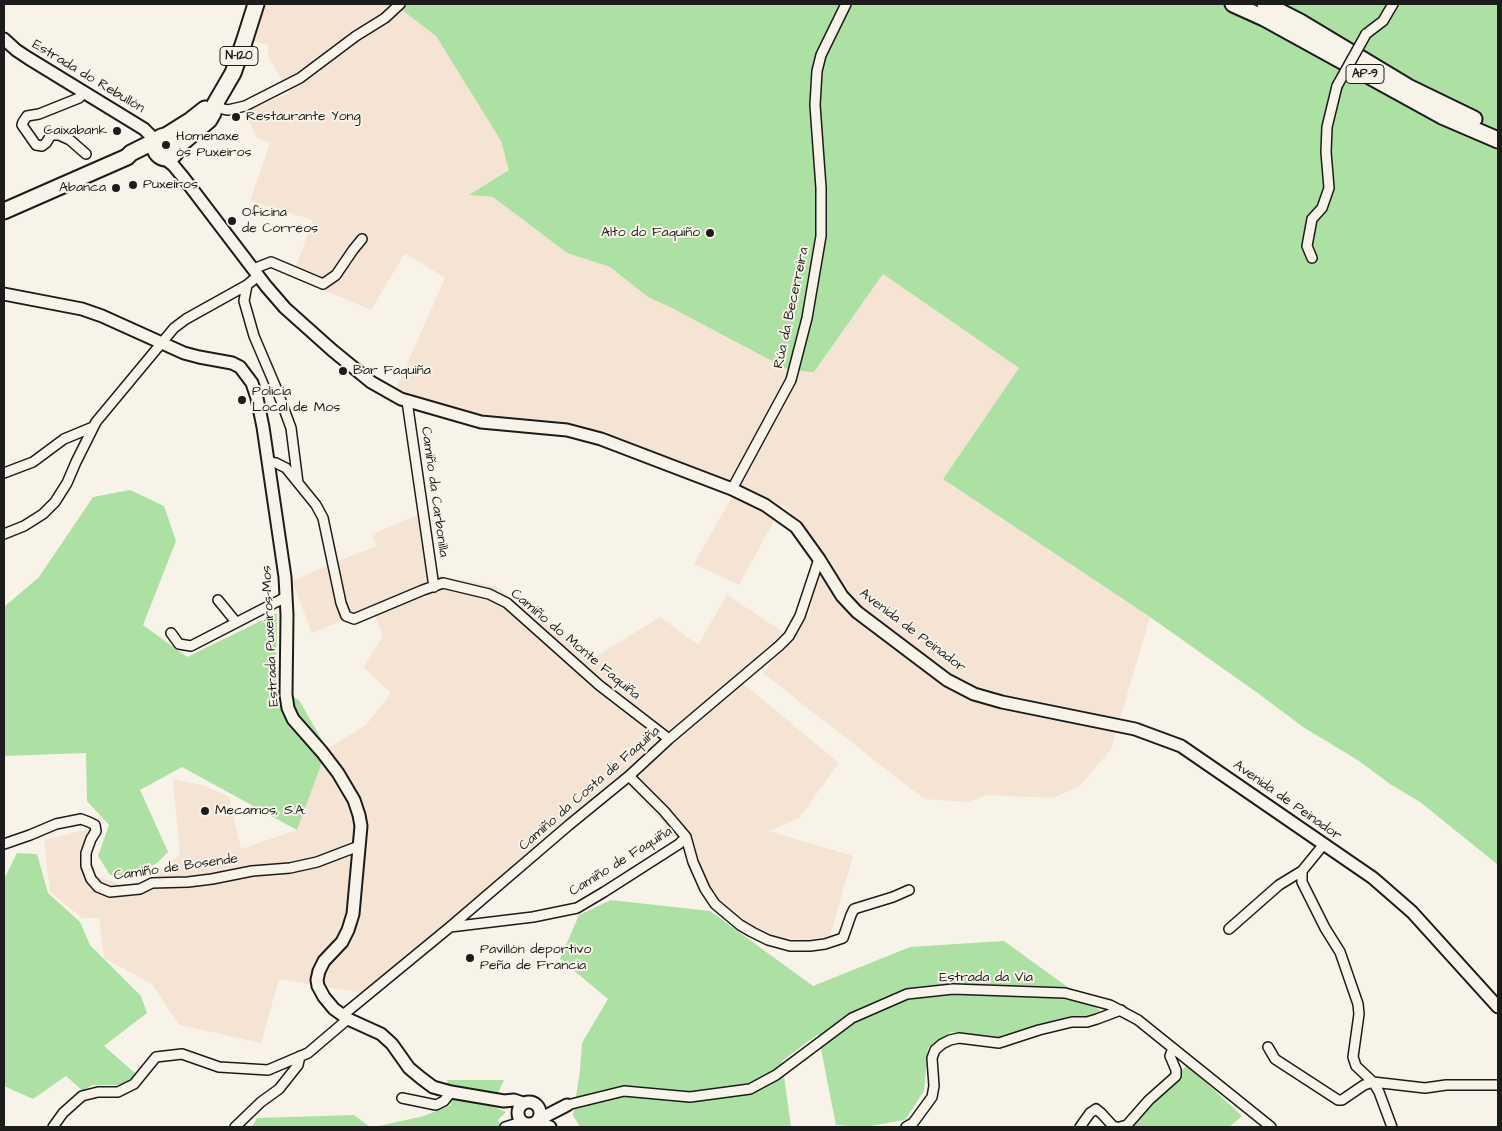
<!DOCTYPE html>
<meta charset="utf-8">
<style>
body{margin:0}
#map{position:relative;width:1502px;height:1131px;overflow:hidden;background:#f7f3e8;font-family:"Architects Daughter",sans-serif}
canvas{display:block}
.frame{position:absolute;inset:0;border:5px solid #1c1c1c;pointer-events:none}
</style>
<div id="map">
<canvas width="1502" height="1131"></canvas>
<div class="frame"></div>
</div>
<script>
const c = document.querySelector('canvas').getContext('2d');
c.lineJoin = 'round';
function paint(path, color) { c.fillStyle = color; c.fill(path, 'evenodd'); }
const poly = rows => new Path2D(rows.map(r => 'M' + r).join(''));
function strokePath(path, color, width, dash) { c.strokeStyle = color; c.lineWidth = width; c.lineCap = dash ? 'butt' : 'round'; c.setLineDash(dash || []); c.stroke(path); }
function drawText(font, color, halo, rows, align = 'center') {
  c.font = font + ' "Architects Daughter",sans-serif'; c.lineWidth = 4; c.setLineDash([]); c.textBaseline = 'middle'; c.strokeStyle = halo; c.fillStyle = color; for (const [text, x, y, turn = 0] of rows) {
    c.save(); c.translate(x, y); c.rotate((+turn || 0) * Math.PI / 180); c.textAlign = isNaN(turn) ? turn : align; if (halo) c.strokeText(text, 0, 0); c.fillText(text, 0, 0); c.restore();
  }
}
const built = poly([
 [265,4,394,4,436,36,501,141,510,170,470,195,493,197,567,253,610,267,648,297,814,372,883,274,1019,368,943,479,1150,617,1111,749,1080,786,1053,798,988,795,968,802,924,799,763,673,809,614,818,578,820,545,783,504,739,585,694,564,739,484,616,438,548,421,470,413,396,389,445,278,405,253,371,310,292,277,313,220,250,201,270,143,257,138,245,112,289,93,268,55,268,45,254,41],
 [428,511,437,575,497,587,592,659,660,617,698,645,727,595,789,636,739,680,839,763,799,818,769,831,853,856,830,936,806,940,780,938,756,932,714,897,706,882,677,837,619,777,362,993,279,979,261,1043,179,1025,152,984,104,958,99,918,82,918,50,892,44,840,101,826,89,852,97,877,126,885,151,879,180,854,173,779,205,786,229,797,241,849,297,830,327,749,366,725,391,693,363,667,383,636,375,615,339,622,312,633,292,581,338,561,377,546,372,534]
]);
const green = poly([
 [394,4,1498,4,1498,863,1497,864,1420,802,1390,784,1359,761,1303,727,1259,694,1150,617,943,479,1019,368,883,274,814,372,789,370,674,309,648,297,610,267,567,253,493,197,469,195,509,170,501,141,436,36],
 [130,490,164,506,176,541,143,625,187,657,277,613,276,688,299,700,327,749,297,830,182,767,140,790,168,852,157,863,135,875,110,875,98,856,109,825,87,801,86,753,4,756,4,607,39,577,93,497],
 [17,853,37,854,48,893,80,922,90,945,141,996,147,1013,104,1046,136,1074,124,1085,92,1085,83,1091,66,1076,33,1099,4,1086,4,879],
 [611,900,710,911,813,986,910,947,1004,941,1102,1012,1001,1039,951,1032,928,1048,924,1091,905,1120,864,1127,836,1125,818,1034,782,1061,791,1127,580,1127,573,1115,580,1071,582,1043,608,999,560,959,579,915],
 [1187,1065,1242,1116,1229,1127,1130,1127],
 [447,1080,504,1080,492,1106,506,1112,498,1120,501,1127,374,1127,424,1116,451,1105],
 [354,1115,370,1127,252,1127,257,1118]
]);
const street = poly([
 [1366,34,1383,21,1393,4],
 [84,92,79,98,39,114,27,116,23,122,22,125,36,145,42,146,46,143,51,135,59,135,70,140,86,154],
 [215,104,223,109,228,110,245,106,300,78,356,36,385,18,400,4],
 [1312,258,1307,246,1312,219,1322,208,1329,188,1326,152,1327,127,1337,86],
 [253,269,271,262,323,284,336,275,353,250,362,239],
 [247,285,244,301,254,336,277,390,291,428,298,483],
 [407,401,434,587],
 [268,462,276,463,286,468,316,505,323,518,341,603,346,616,354,619,423,590,443,583,489,594,507,603,599,685,669,739],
 [4,473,33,462,64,439,93,427],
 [732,489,791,380,807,318,821,236,821,188,815,105,817,71,821,55,846,4],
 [4,534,24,526,43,514,55,502,67,483,76,462,96,422,174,328,186,319,247,285,258,276],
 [218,600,236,622],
 [171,633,179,644,191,646,286,597],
 [629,776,664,811,686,837,693,862,705,889,715,904,740,925,752,932,768,940,790,946,810,946,825,944,843,938,851,915,854,909,893,897,909,890],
 [4,844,30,835,56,824,81,819,89,822,95,825,96,831,91,839,86,853,86,866,91,879,98,887,110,892,140,889,152,883,188,882,212,879,252,871,290,868,317,862,359,846],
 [1324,844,1302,871,1302,882,1325,928,1340,952,1358,1004,1359,1014,1353,1057,1356,1066,1373,1082,1379,1092,1392,1127],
 [450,927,533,917,577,908,604,892,679,844,686,837],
 [1229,929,1279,885,1302,871],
 [343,1015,450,927,569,825,629,776,669,739,779,646,789,636,800,616,819,559],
 [1268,1047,1275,1059,1338,1100,1342,1100,1364,1085,1373,1082,1425,1088,1446,1085,1498,1085],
 [402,1098,436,1105,444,1101,451,1092],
 [567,1105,624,1091,690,1097,750,1089,776,1075,852,1018,907,994,953,989,1065,993,1110,1005,1138,1020,1271,1127],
 [53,1127,63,1113,82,1096,98,1092,118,1092,134,1084,156,1057,182,1054,219,1067,268,1070,308,1053,348,1019],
 [235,1127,261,1102,279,1089,298,1065,300,1056],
 [505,1127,521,1122],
 [906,1127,913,1123,932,1097,934,1086,932,1058,935,1050,942,1044,950,1040,959,1038,999,1043,1039,1030,1072,1022,1087,1022,1097,1019,1121,1010],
 [1080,1127,1090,1113,1096,1109,1101,1113,1113,1126,1117,1127],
 [1120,1127,1127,1125,1149,1100,1176,1076,1176,1070,1170,1056,1173,1048]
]);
const secondary = poly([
 [4,39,16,50,28,58,144,129,156,141],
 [164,158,173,165,183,177,266,286,285,308,332,350,371,382,401,399,481,422,567,430,601,439,732,489,765,505,796,527,819,559,842,596,857,612,947,680,974,694,1002,702,1135,729,1181,746,1373,878,1412,912,1498,1007],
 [4,294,82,309,102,316,184,353,199,357,232,363,240,367,252,383,257,398,263,427,285,577,287,615,286,695,288,708,293,719,322,752,338,773,354,800,359,815,361,826,353,914,348,930,342,942,324,961,319,971,317,980,318,986,324,997,334,1009,348,1019,381,1034,392,1044,409,1068,421,1078,433,1087,451,1092,504,1101,514,1100,523,1103],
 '518 1113a11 11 0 1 1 22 0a11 11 0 1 1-22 0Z',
 [538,1120,567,1105],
 [536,1122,550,1127]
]);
const highway = poly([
 [1233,4,1264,18,1442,116,1498,140],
 [1265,4,1300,22,1408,87,1474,119],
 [167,135,191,120,205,109],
 '155 147a11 11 0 1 1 22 0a11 11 0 1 1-22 0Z',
 [177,147,209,120,213,113,215,104,233,73,244,42,256,4],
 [4,211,127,157,131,153,147,145,155,144]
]);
const streetBridge = poly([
 [1337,86,1366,34]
]);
const markers = [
 [236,117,5,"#1c1c1c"],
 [117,131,5,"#1c1c1c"],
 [166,145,5,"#1c1c1c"],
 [133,185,5,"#1c1c1c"],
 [116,188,5,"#1c1c1c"],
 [232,221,5,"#1c1c1c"],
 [710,233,5,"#1c1c1c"],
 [343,371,5,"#1c1c1c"],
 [242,400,5,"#1c1c1c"],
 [205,811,5,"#1c1c1c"],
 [470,958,5,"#1c1c1c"]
];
const shields = [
 [239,56,38],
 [1365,74,38]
];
const shieldNames = [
 ["N-120",239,56],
 ["AP-9",1365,74]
];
const streetNames = [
 ["Estrada do Rebullón",88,77,31],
 ["Rúa da Becerreira",792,308,-78],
 ["Camiño da Carbonilla",434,492,82],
 ["Avenida de Peinador",912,631,37],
 ["Estrada Puxeiros-Mos",271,636,-93],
 ["Camiño do Monte Faquiña",575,645,40],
 ["Camiño da Costa de Faquiña",590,789,-41],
 ["Avenida de Peinador",1287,801,35],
 ["Camiño de Faquiña",621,862,-32],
 ["Camiño de Bosende",176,868,-8],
 ["Estrada da Vía",986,978]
];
const poiNames = [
 ["Restaurante Yong",246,117],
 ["Caixabank",107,131,"right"],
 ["Homenaxe",176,137],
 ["ós Puxeiros",176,153],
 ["Puxeiros",143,185],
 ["Abanca",106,188,"right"],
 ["Oficina",242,213],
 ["de Correos",242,229],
 ["Alto do Faquiño",700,233,"right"],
 ["Bar Faquiña",353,371],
 ["Policía",252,392],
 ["Local de Mos",252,408],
 ["Mecamos, S.A.",215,811],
 ["Pavillón deportivo",480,950],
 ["Peña de Francia",480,966]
];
paint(built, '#f5e4d3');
paint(green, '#ace1a3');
strokePath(street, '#1c1c1c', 12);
strokePath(secondary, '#1c1c1c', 15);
strokePath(highway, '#1c1c1c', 19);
strokePath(street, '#f7f3e8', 9);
strokePath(secondary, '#f7f3e8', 11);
strokePath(highway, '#f7f3e8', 15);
strokePath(streetBridge, '#1c1c1c', 12, []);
strokePath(streetBridge, '#f7f3e8', 9);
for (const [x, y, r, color] of markers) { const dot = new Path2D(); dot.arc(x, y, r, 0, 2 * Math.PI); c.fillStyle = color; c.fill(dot); strokePath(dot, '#f7f3e8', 2); }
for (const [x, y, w] of shields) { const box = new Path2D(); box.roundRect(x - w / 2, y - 9.5, w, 19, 4); c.fillStyle = '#f7f3e8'; c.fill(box); strokePath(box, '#1c1c1c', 1); }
drawText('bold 12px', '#1c1c1c', null, shieldNames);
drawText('14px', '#1c1c1c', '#f7f3e8', streetNames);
drawText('14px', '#1c1c1c', '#f7f3e8', poiNames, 'left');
</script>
